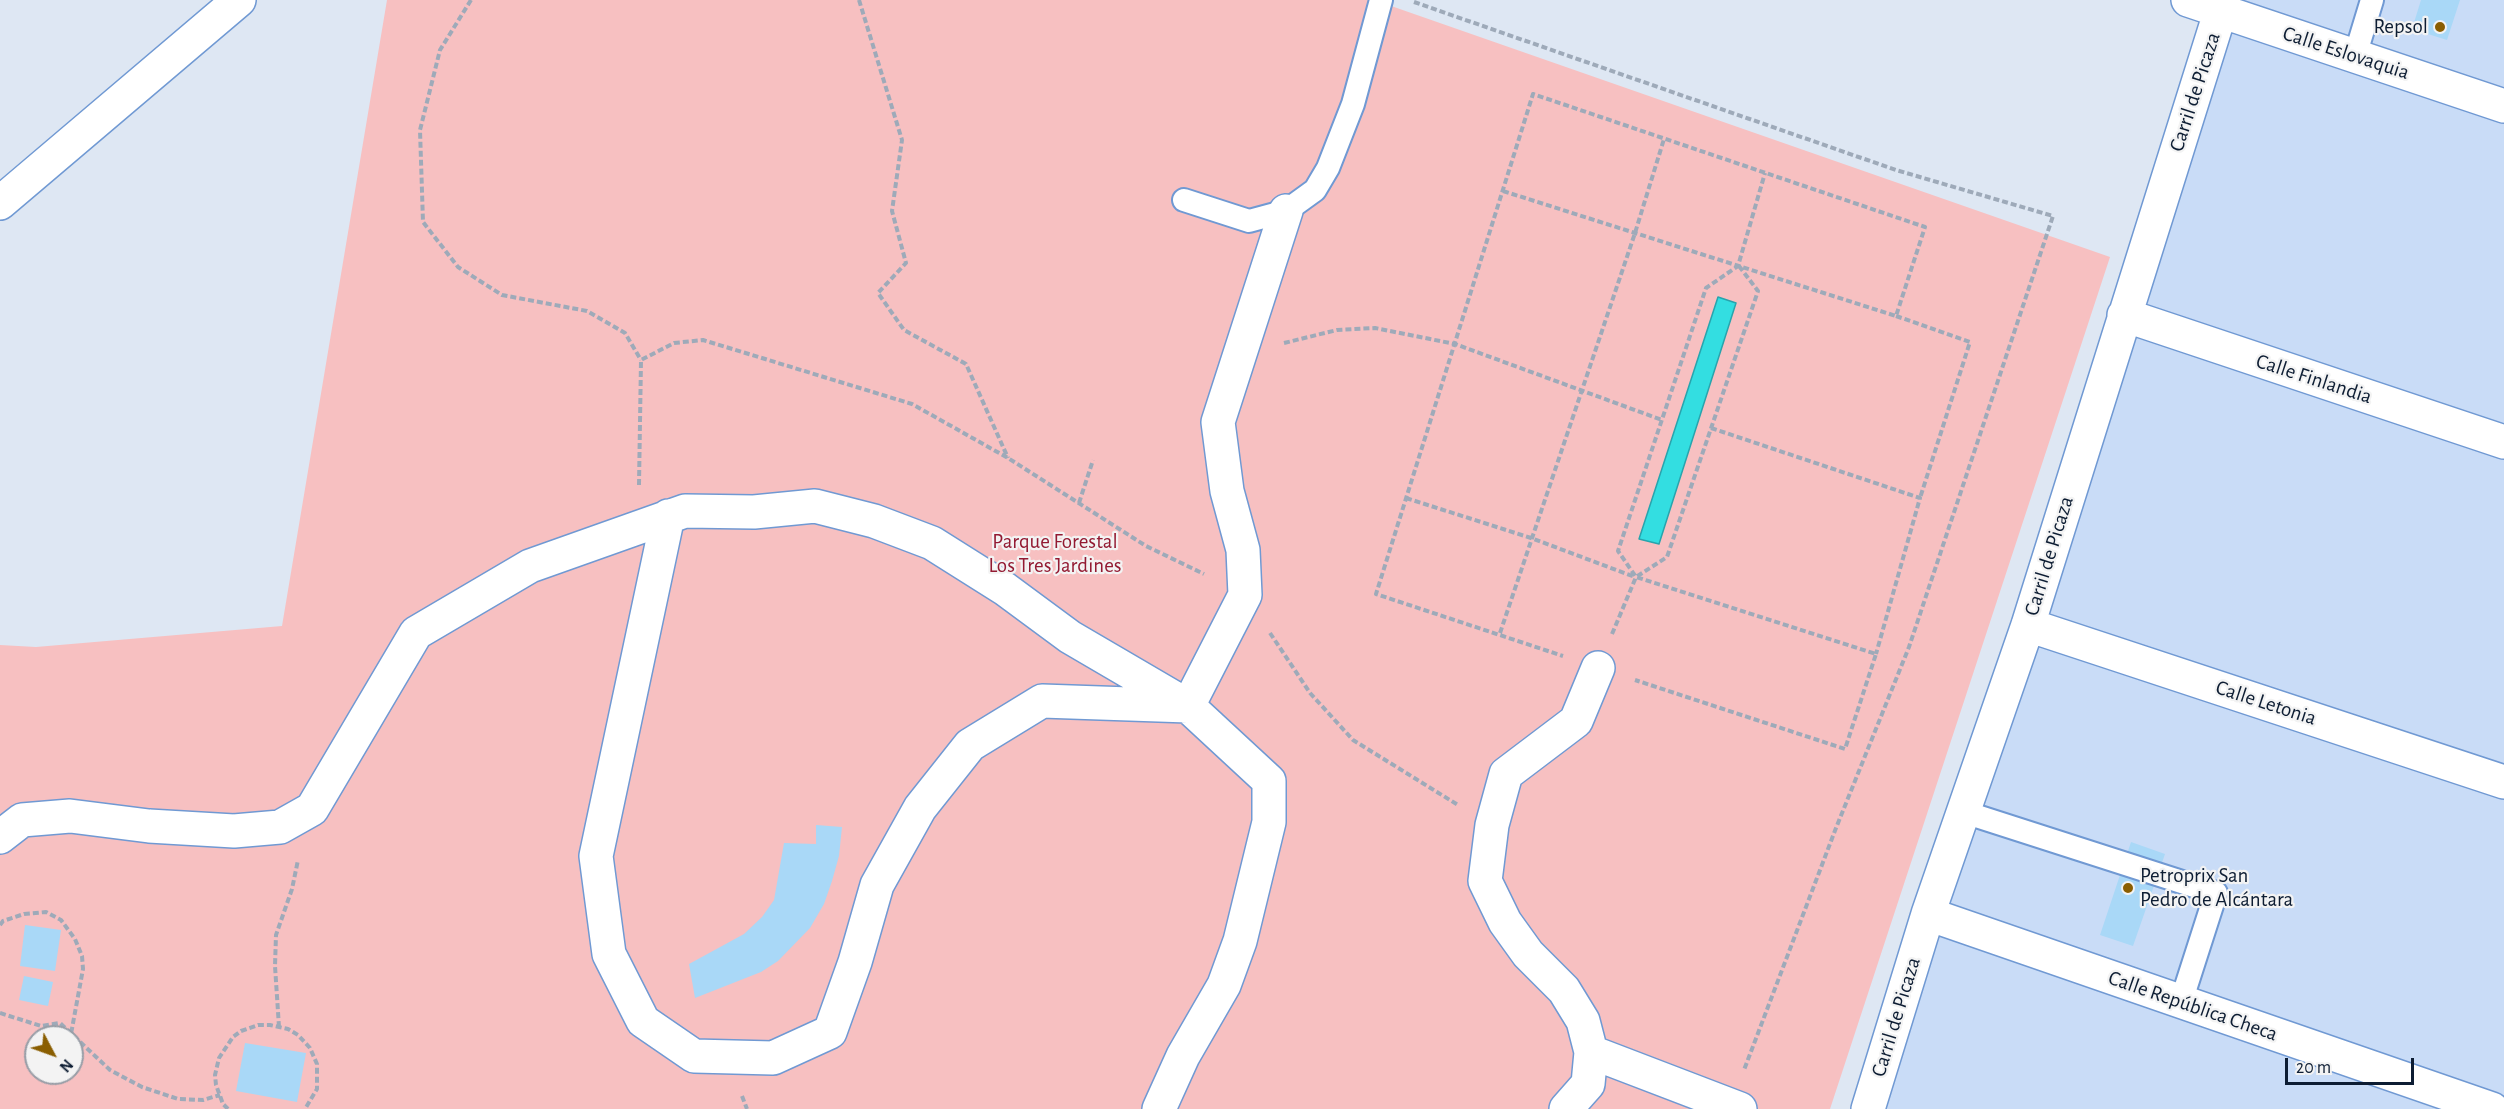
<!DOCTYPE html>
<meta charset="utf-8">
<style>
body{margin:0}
#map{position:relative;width:2504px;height:1109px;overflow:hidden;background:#dee7f3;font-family:"Alegreya Sans",sans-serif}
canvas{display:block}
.north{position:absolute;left:24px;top:1025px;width:60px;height:60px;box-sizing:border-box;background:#f3f3f3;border:2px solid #979da6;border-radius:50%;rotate:131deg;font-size:16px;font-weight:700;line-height:24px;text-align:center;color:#0d1d33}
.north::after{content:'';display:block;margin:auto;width:21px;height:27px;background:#8a5e01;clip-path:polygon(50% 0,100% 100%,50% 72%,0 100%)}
.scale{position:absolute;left:2285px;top:1058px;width:129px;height:27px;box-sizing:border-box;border:3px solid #0d1d33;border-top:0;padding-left:8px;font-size:18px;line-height:21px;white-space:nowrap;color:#0d1d33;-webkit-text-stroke:4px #f3f3f3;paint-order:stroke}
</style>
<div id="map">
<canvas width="2504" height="1109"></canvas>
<div class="north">N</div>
<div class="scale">20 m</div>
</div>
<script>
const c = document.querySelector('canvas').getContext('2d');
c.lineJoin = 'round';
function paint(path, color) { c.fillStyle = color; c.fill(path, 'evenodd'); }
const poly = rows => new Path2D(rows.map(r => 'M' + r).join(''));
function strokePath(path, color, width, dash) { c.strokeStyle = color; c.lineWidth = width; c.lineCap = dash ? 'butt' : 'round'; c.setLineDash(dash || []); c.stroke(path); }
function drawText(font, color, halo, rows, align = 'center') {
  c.font = font + ' "Alegreya Sans",sans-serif'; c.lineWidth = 4.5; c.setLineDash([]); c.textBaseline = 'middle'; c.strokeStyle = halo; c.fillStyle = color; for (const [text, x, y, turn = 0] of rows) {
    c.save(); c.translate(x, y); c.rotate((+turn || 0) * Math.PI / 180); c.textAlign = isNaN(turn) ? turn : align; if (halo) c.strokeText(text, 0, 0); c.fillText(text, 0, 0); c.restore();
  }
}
const built = poly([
 [2188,0,2504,0,2504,1109,1868,1109,2220,11]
]);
const green = poly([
 [387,0,1374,0,2110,257,1830,1109,0,1109,0,645,36,647,282,626],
 [36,1037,72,1037,72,1073,36,1073]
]);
const water = poly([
 [1718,297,1736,303,1659,544,1639,539,1718,297]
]);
const building = poly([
 [2421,0,2460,0,2447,40,2412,29],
 [816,825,842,827,839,856,832,881,824,904,810,928,778,961,761,972,695,998,689,964,744,934,762,917,774,900,784,843,816,844],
 [2131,842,2165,854,2133,946,2100,935],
 [25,925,61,930,55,971,20,966],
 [24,976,53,982,48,1006,19,1000],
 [245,1043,306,1053,297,1102,236,1091]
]);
const path = poly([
 [471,0,440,50,420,130,423,222,458,267,502,295,587,311,625,333,641,360],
 [859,0,902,140,892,211,906,263,878,293,904,330,966,364,1008,458],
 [1414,2,1896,170,2053,216,1909,647,1836,828,1744,1070],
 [1503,191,1896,316,1925,227,1533,94,1376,594,1563,656],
 [1739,266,1758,291,1667,557,1636,577,1618,551,1706,288,1738,266,1765,173],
 [1896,316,1970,342,1920,498],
 [1284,343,1337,330,1375,328,1455,344,1662,420],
 [1711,428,1920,498,1876,654],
 [639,485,641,360,674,343,703,340,912,404,1008,458,1146,546,1204,574],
 [1406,498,1531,538,1635,577],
 [1079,503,1093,460],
 [1270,633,1310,693,1353,740,1458,805],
 [1500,633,1635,233,1664,139],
 [1612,634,1636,577,1876,654,1845,749,1635,680],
 [0,925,3,921,24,914,46,912,61,920,75,939,82,956,83,969,71,1034],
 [0,1013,41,1026,60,1023,110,1070,142,1087,178,1099,203,1100,220,1095],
 [279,1027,275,966,276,935,292,889,298,860],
 [742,1096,747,1109],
 [228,1109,223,1104,216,1085,215,1075,219,1058,233,1037,241,1031,258,1025,270,1025,288,1029,298,1035,310,1048,317,1064,317,1089,305,1109]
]);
const lane = poly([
 [2355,56,2372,0],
 [1184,200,1249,221,1286,211,1315,190,1328,168,1353,104,1381,0],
 [1964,812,2216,893,2181,1002]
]);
const street = poly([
 [2188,0,2504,106],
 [2124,315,2504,442],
 [668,516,596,856,609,954,643,1021,694,1056,773,1058,830,1032,855,962,877,885,920,808,970,745,1042,701,1188,706,1269,781,1269,822,1240,941,1224,985,1183,1056,1159,1109],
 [2028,625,2504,782],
 [0,837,22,820,70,816,149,826,234,831,280,827,312,809,416,633,530,566,685,511,754,512,815,506,874,521,932,543,1005,589,1070,637,1188,706,1245,595,1243,550,1227,491,1218,422,1286,211],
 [1928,914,2492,1109],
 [1591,1052,1740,1109],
 [1566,1109,1588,1084,1591,1052,1583,1021,1564,990,1528,954,1505,922,1485,881,1492,825,1506,774,1576,721,1598,668],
 [1868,1109,1928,914,2028,625,2224,0]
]);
const primary = poly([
 [0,203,239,0]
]);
const markers = [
 [2440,27,6,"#8a5e01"],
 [2128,888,6,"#8a5e01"]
];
const poiNames = [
 ["Repsol",2428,27],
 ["Petroprix San",2140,876,"left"],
 ["Pedro de Alcántara",2140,900,"left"]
];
const streetNames = [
 ["Calle Eslovaquia",2346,53,18],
 ["Carril de Picaza",2195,92,-72],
 ["Calle Finlandia",2314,379,18],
 ["Carril de Picaza",2049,556,-73],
 ["Calle Letonia",2266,703,18],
 ["Calle República Checa",2193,1006,19],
 ["Carril de Picaza",1896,1017,-73]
];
const parkNames = [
 ["Parque Forestal",1055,542],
 ["Los Tres Jardines",1055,566]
];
paint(built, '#c9dcf7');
paint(green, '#f7c0c1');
paint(water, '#33dee1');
strokePath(water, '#28a4ad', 1.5);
paint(building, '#a9d8f7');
strokePath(lane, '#7099d3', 26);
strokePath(street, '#7099d3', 36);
strokePath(primary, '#7099d3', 36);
strokePath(path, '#9eaab9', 4, [6, 3]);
strokePath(lane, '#fff', 22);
strokePath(street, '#fff', 33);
strokePath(primary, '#fff', 33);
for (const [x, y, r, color] of markers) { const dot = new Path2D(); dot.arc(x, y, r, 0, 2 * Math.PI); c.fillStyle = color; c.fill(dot); strokePath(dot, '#f3f3f3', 2); }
drawText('21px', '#0d1d33', '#f3f3f3', poiNames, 'right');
drawText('21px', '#0d1d33', '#f3f3f3', streetNames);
drawText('21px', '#931a32', '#f3f3f3', parkNames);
</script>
